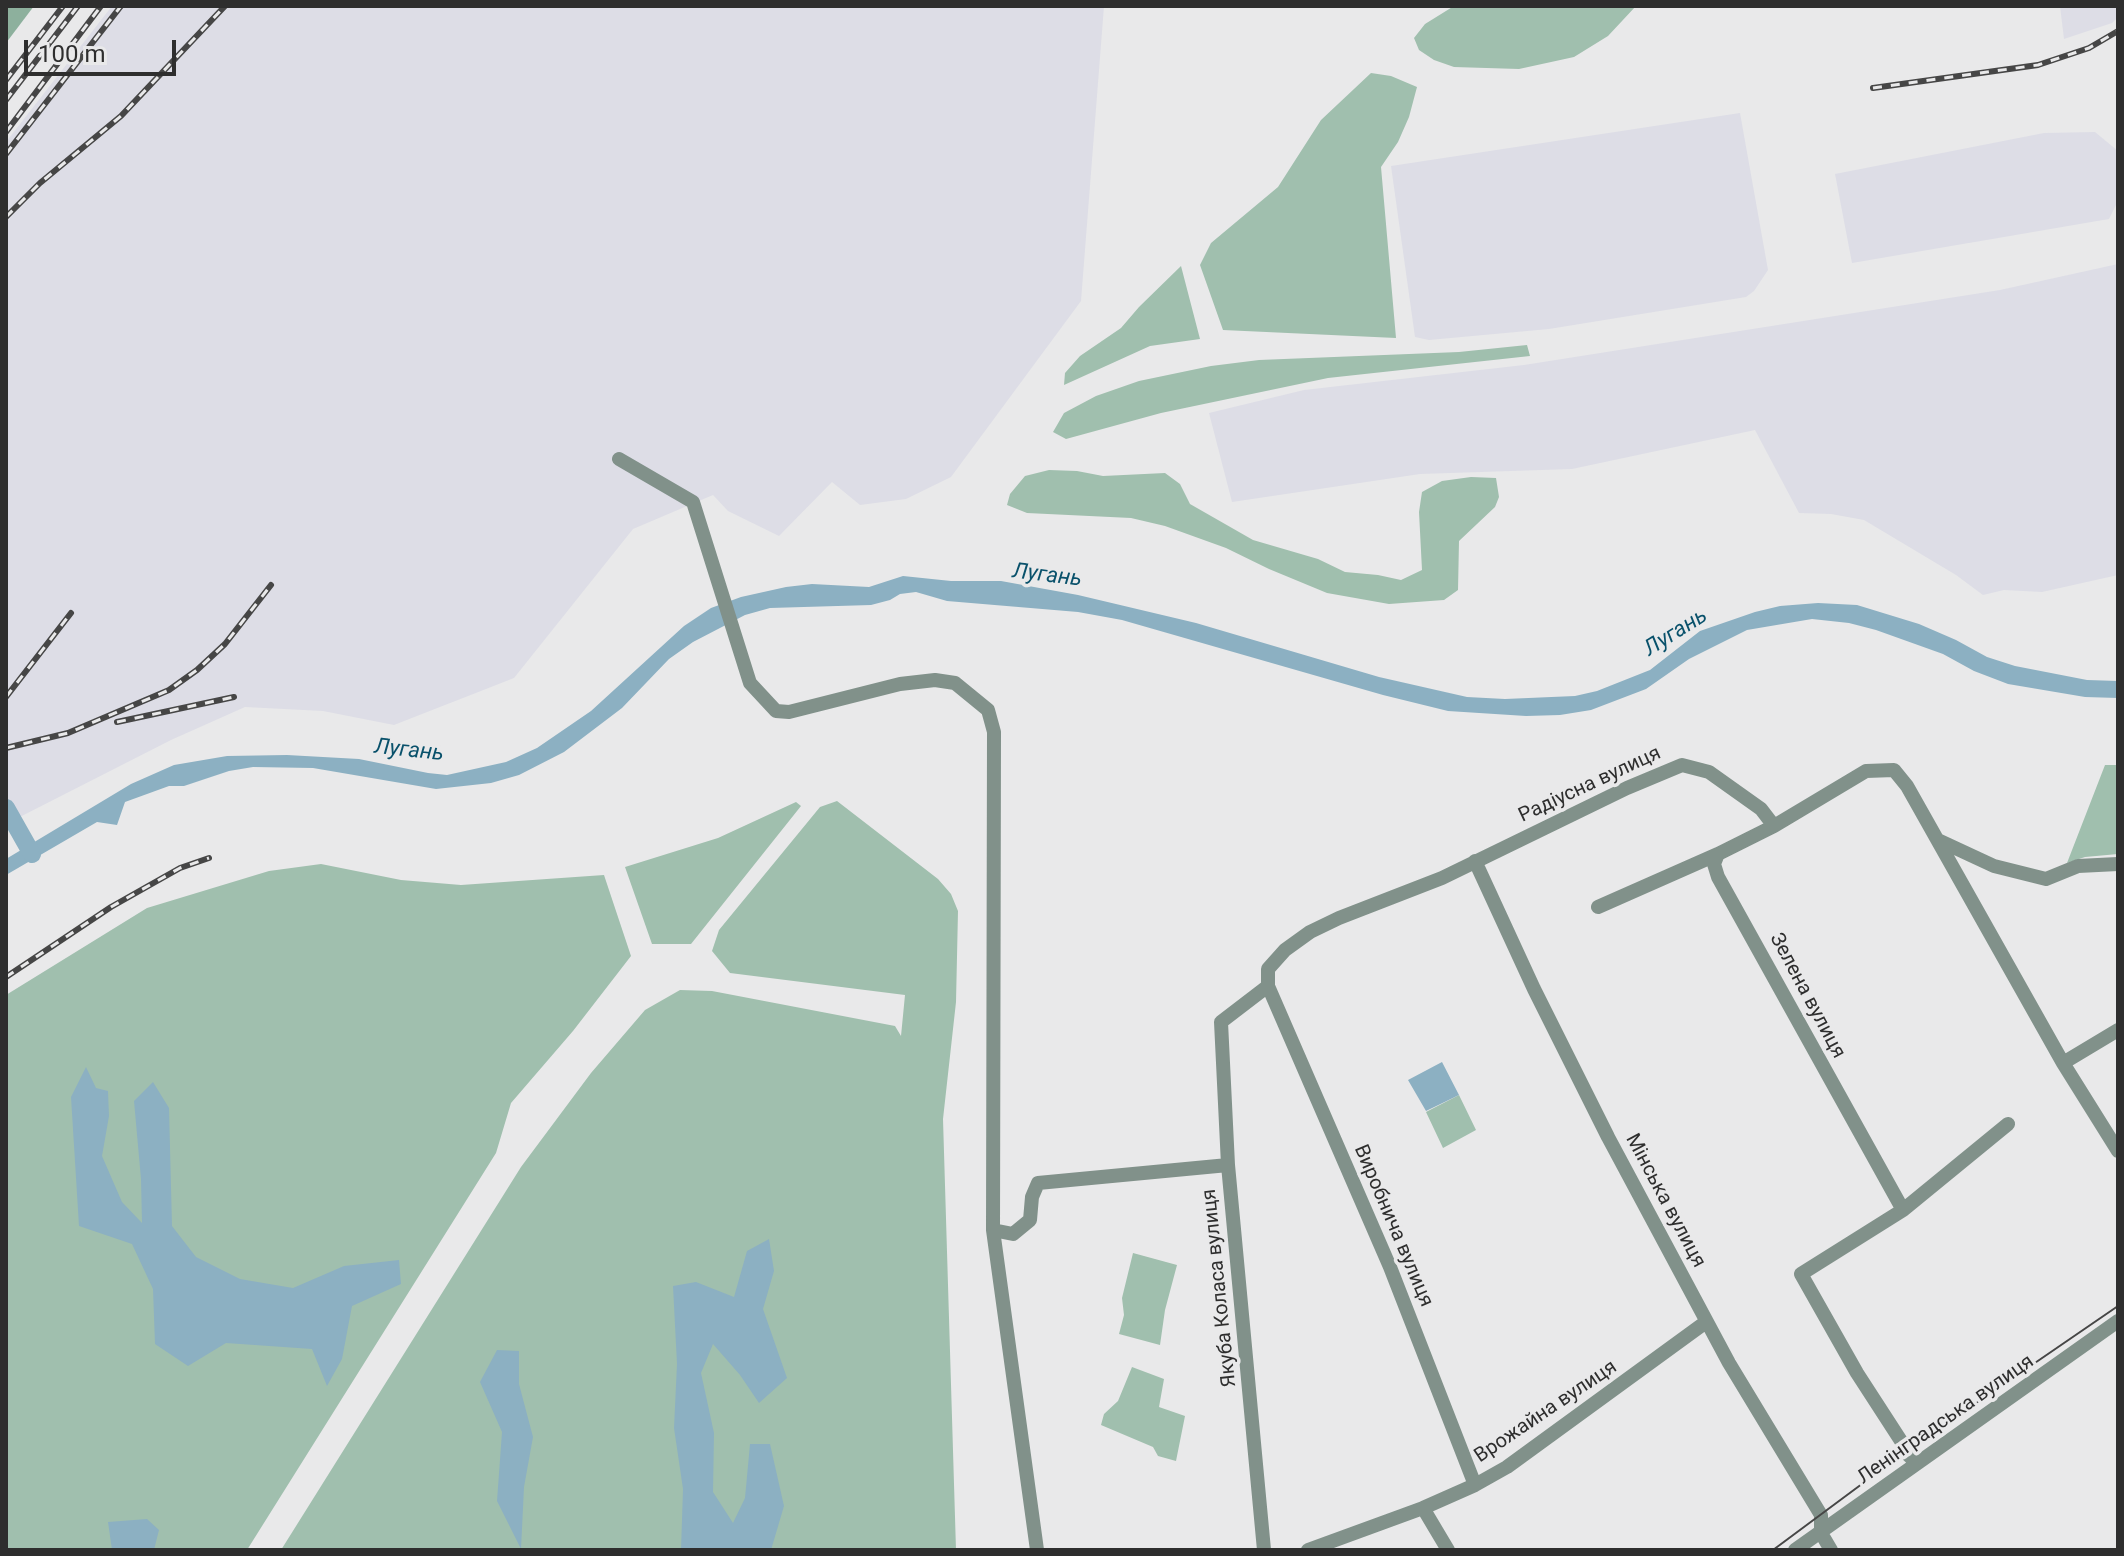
<!DOCTYPE html>
<meta charset="utf-8">
<style>
body{margin:0}
#map{position:relative;width:2124px;height:1556px;overflow:hidden;background:#e9e9ea;font-family:Roboto,sans-serif}
canvas{display:block}
.frame{position:absolute;inset:0;border:8px solid #2e2e2e;pointer-events:none}
.scale{position:absolute;left:24px;top:40px;width:152px;height:36px;box-sizing:border-box;border:4px solid #2e2e2e;border-top:0;padding-left:10px;font-size:24px;line-height:28px;white-space:nowrap;color:#2e2e2e;-webkit-text-stroke:6px #e9e9ea;paint-order:stroke}
</style>
<div id="map">
<canvas width="2124" height="1556"></canvas>
<div class="frame"></div>
<div class="scale">100 m</div>
</div>
<script>
const c = document.querySelector('canvas').getContext('2d');
c.lineJoin = 'round';
function paint(path, color) { c.fillStyle = color; c.fill(path, 'evenodd'); }
const poly = rows => new Path2D(rows.map(r => 'M' + r).join(''));
function strokePath(path, color, width, dash) { c.strokeStyle = color; c.lineWidth = width; c.lineCap = dash ? 'butt' : 'round'; c.setLineDash(dash || []); c.stroke(path); }
function drawText(font, color, halo, rows, align = 'center') {
  c.font = font + ' Roboto,sans-serif'; c.lineWidth = 7; c.setLineDash([]); c.textBaseline = 'middle'; c.strokeStyle = halo; c.fillStyle = color; for (const [text, x, y, turn = 0] of rows) {
    c.save(); c.translate(x, y); c.rotate((+turn || 0) * Math.PI / 180); c.textAlign = isNaN(turn) ? turn : align; if (halo) c.strokeText(text, 0, 0); c.fillText(text, 0, 0); c.restore();
  }
}
const built = poly([
 [112,6,1104,6,1081,301,951,477,906,499,860,505,832,482,779,536,728,511,713,495,633,529,514,678,394,725,323,711,245,707,171,740,6,824,6,142],
 [2060,6,2118,6,2118,17,2112,23,2064,39],
 [1740,113,1768,270,1754,291,1746,297,1549,329,1429,340,1415,337,1391,166],
 [2095,132,2118,151,2118,201,2109,219,1852,263,1835,174,2044,133],
 [2118,264,2118,575,2042,592,2004,590,1983,595,1956,575,1864,520,1831,514,1799,513,1755,430,1572,469,1420,474,1232,502,1209,413,1304,390,1524,365,2000,290]
]);
const green = poly([
 [1454,6,1636,6,1608,36,1574,57,1519,69,1454,67,1434,60,1419,50,1414,38,1425,24],
 [1371,73,1391,76,1417,87,1409,117,1398,142,1381,167,1396,338,1223,330,1200,265,1211,243,1278,187,1321,120],
 [1181,266,1200,339,1150,346,1064,385,1065,373,1080,356,1121,328,1139,307],
 [1527,345,1530,356,1328,378,1161,413,1066,439,1053,432,1064,413,1096,396,1139,381,1211,366,1259,360,1459,352],
 [1049,470,1077,471,1103,476,1165,473,1180,484,1190,504,1253,540,1318,559,1345,572,1378,575,1401,580,1422,570,1419,512,1422,492,1442,481,1471,477,1496,478,1499,497,1495,507,1459,541,1458,590,1444,600,1389,604,1327,593,1269,569,1226,548,1165,526,1131,518,1027,513,1007,505,1010,494,1025,476],
 [2105,765,2118,765,2118,854,2085,857,2067,863],
 [837,801,938,879,951,894,958,911,956,1002,943,1119,956,1550,281,1550,521,1167,591,1073,645,1010,680,990,712,991,895,1026,901,1036,905,995,730,973,712,951,719,930,820,807],
 [796,802,801,806,691,944,652,944,625,867,718,838],
 [321,864,401,880,461,885,604,875,631,956,573,1031,511,1103,496,1153,247,1550,6,1550,6,995,147,908,269,871],
 [1459,1095,1476,1130,1443,1148,1426,1112],
 [1133,1253,1177,1265,1165,1310,1160,1345,1119,1334,1124,1315,1122,1298],
 [1132,1367,1164,1379,1159,1407,1185,1416,1176,1461,1158,1456,1153,1447,1101,1425,1104,1414,1118,1401]
]);
const forest = poly([
 [6,6,34,6,6,43]
]);
const water = poly([
 [903,576,951,581,1001,581,1078,595,1196,623,1379,677,1467,697,1505,699,1575,696,1597,691,1650,670,1700,631,1755,612,1780,606,1818,603,1857,605,1919,624,1956,640,1987,657,2015,666,2087,680,2118,681,2118,698,2085,697,2008,684,1974,671,1943,654,1876,630,1849,623,1812,619,1747,630,1689,659,1646,689,1591,710,1560,715,1526,716,1448,711,1383,695,1122,620,1078,612,947,601,916,592,900,594,890,600,871,605,770,608,745,615,693,642,669,659,622,708,564,752,519,775,491,783,436,789,313,768,253,767,229,771,184,786,169,786,125,802,117,825,97,822,6,875,6,859,131,784,174,765,227,756,287,755,359,759,428,773,447,775,506,762,537,748,591,711,684,626,711,608,741,597,786,587,812,584,869,587],
 [1442,1062,1459,1095,1426,1111,1408,1080],
 [86,1067,96,1088,108,1091,109,1116,102,1156,122,1202,142,1223,141,1179,134,1101,153,1082,169,1108,172,1226,196,1257,240,1279,293,1288,344,1266,399,1260,401,1284,352,1306,342,1359,327,1386,312,1349,226,1343,188,1366,155,1344,153,1289,132,1244,79,1226,71,1097],
 [769,1239,774,1271,763,1309,787,1378,759,1403,740,1375,713,1344,701,1373,714,1433,713,1492,733,1523,745,1498,750,1444,770,1444,784,1506,771,1550,681,1550,683,1489,674,1428,677,1364,673,1286,696,1282,734,1297,747,1251],
 [497,1350,519,1351,519,1384,533,1437,524,1487,521,1549,497,1501,502,1432,480,1382],
 [147,1519,159,1530,154,1550,112,1550,108,1522]
]);
const river = poly([
 [6,808,32,854]
]);
const minor = poly([
 [619,459,693,502,750,683,776,711,789,712,900,684,935,680,955,683,988,710,994,732,993,1230,1037,1550],
 [1774,826,1718,854,1714,864,1718,877,1903,1210,1801,1274,1857,1373,1903,1444,1905,1452,1917,1463],
 [1938,840,1994,866,2046,879,2078,866,2118,864],
 [1475,861,1534,989,1608,1137,1729,1363,1821,1515,1821,1533,1831,1550],
 [1598,907,1718,854],
 [1268,986,1390,1267,1475,1485],
 [2063,1063,2118,1030],
 [1903,1210,2008,1124],
 [993,1230,1013,1234,1030,1220,1032,1197,1038,1183,1228,1165],
 [1423,1508,1448,1550],
 [1264,1550,1228,1165,1221,1022,1268,986,1268,969,1285,950,1310,932,1339,918,1442,878,1627,788,1682,765,1709,772,1761,809,1774,826,1866,771,1894,770,1907,786,2063,1063,2118,1151],
 [1308,1550,1423,1508,1475,1485,1507,1467,1706,1322],
 [1795,1550,2118,1321]
]);
const tram = poly([
 [1773,1550,1905,1452,2118,1306]
]);
const rail = poly([
 [6,80,63,6],
 [1873,88,2038,65,2089,48,2118,31],
 [6,100,78,6],
 [6,132,101,6],
 [6,154,121,6],
 [6,217,40,183,121,116,225,6],
 [6,697,71,613],
 [117,722,234,697],
 [6,748,68,733,169,690,197,670,225,644,271,585],
 [6,977,111,907,180,868,209,858]
]);
const streetNames = [
 ["Радіусна вулиця",1590,785,-25],
 ["Зелена вулиця",1807,996,62],
 ["Мінська вулиця",1665,1201,62],
 ["Виробнича вулиця",1393,1226,67],
 ["Якуба Коласа вулиця",1220,1288,-96],
 ["Врожайна вулиця",1546,1412,-34],
 ["Ленінградська вулиця",1946,1420,-35]
];
const waterNames = [
 ["Лугань",1047,576,7],
 ["Лугань",1676,633,-32],
 ["Лугань",409,751,6]
];
paint(built, '#dddde6');
paint(green, '#a0bfae');
paint(forest, '#8db09d');
paint(water, '#8cb0c2');
strokePath(river, '#8cb0c2', 18);
strokePath(minor, '#81918a', 14);
strokePath(tram, '#464646', 2);
strokePath(rail, '#464646', 6);
strokePath(rail, '#e9e9ea', 3, [9]);
drawText('20px', '#2e2e2e', '#e9e9ea', streetNames);
drawText('italic 22px', '#09516b', '#e9e9ea', waterNames);
</script>
